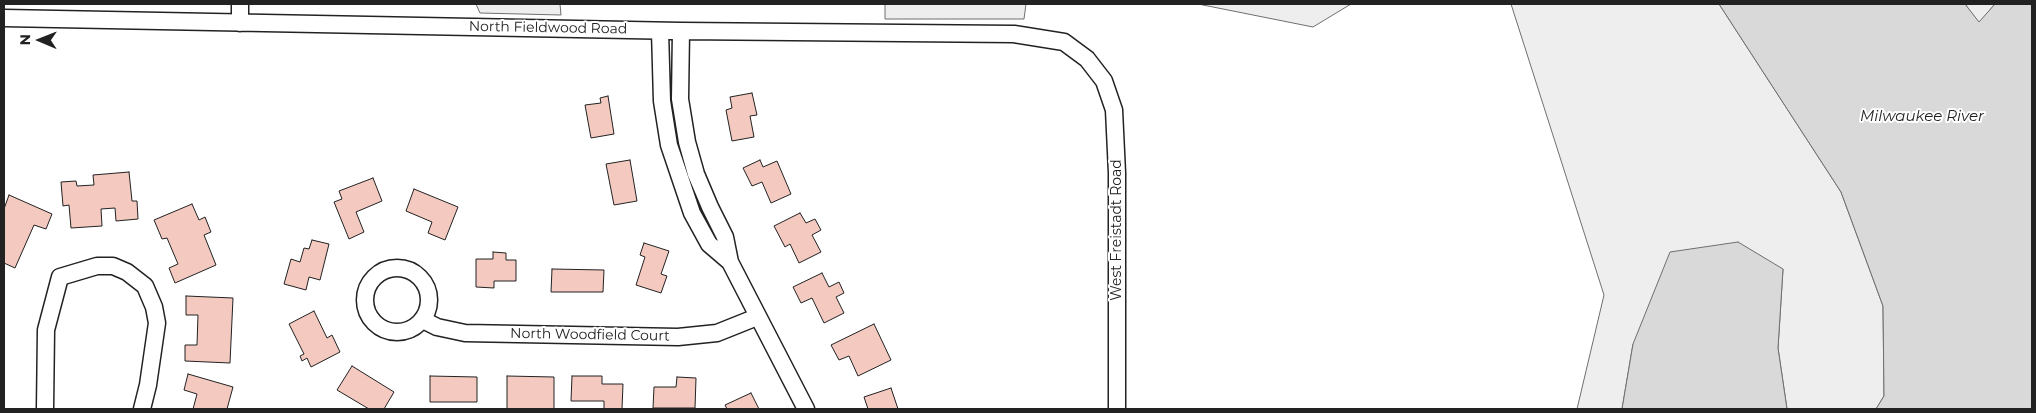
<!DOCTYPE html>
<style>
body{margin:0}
#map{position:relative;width:2036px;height:413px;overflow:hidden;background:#fff;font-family:Montserrat,sans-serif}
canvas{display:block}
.frame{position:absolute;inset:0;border:5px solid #222;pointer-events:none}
.north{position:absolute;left:15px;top:15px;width:50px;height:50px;-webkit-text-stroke:4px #fff;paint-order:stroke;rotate:271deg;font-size:14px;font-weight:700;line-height:20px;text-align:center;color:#222}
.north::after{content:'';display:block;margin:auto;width:18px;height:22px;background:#222;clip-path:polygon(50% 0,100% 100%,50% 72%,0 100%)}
</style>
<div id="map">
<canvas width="2036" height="413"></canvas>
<div class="frame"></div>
<div class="north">N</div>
</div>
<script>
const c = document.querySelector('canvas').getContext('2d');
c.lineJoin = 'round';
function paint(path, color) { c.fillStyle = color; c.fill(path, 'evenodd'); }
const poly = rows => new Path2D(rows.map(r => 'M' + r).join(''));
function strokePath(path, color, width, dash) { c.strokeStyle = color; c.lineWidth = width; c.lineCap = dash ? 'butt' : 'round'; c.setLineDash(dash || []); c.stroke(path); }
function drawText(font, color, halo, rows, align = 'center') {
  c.font = font + ' Montserrat,sans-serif'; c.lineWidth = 4; c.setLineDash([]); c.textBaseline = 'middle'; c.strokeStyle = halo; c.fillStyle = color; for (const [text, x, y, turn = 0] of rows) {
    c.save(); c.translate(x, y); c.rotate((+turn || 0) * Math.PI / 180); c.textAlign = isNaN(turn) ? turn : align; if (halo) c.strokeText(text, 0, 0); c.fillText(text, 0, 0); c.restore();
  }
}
const green = poly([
 [476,4,560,4,561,15,480,13,476,4],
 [885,4,1026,4,1024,19,885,19,885,4],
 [1198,4,1351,4,1313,27,1198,4],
 [1511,4,1719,4,1841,192,1883,306,1884,396,1876,409,1787,409,1778,348,1783,269,1633,344,1622,409,1577,409,1604,295,1511,4],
 [1965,4,1995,4,1979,23,1965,4]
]);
const water = poly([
 [1719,4,1965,4,1979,22,1995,4,2032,4,2032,409,1876,409,1884,396,1883,306,1841,192,1719,4],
 [1738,242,1783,269,1778,348,1787,409,1622,409,1633,344,1670,252,1738,242]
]);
const building = poly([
 [752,93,757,115,750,116,754,137,732,141,726,110,732,108,730,97,752,93],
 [608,96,614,134,591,138,585,105,601,103,600,98,608,96],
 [630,160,637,201,614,205,606,164,630,160],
 [760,160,763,167,777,161,791,194,771,203,762,182,752,186,743,168,760,160],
 [129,172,132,201,137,201,138,219,116,221,115,208,101,209,102,226,71,228,69,205,63,206,61,182,76,181,77,186,94,185,93,175,129,172],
 [373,178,382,201,356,212,364,232,349,239,334,202,342,199,339,191,373,178],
 [414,189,458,207,445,240,428,233,432,222,406,211,414,189],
 [9,195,52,214,46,229,34,225,15,268,4,263,4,209,9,195],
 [192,204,199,220,205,217,211,232,204,235,216,265,175,283,169,268,178,264,167,238,162,239,154,220,192,204],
 [800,213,806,223,815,219,821,230,812,235,821,252,799,263,790,244,785,247,774,226,800,213],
 [312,240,329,244,320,280,309,277,306,290,284,284,291,259,300,262,304,248,309,249,312,240],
 [644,243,669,251,661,274,667,276,661,293,636,285,645,257,640,255,644,243],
 [493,252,506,253,506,260,516,260,516,281,494,281,494,288,476,287,476,259,493,259,493,252],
 [552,269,604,270,603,292,551,292,552,269],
 [822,273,829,287,839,282,844,293,836,297,844,313,824,323,812,298,801,303,793,287,822,273],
 [186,296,233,298,230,363,185,361,185,345,197,345,198,315,186,315,186,296],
 [314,311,327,338,332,335,340,352,311,367,307,358,302,361,300,356,304,354,289,324,314,311],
 [874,324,891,360,858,376,849,356,839,360,831,345,874,324],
 [352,366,394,392,384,409,369,409,337,390,352,366],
 [188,374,233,387,227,409,193,409,197,394,184,390,188,374],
 [430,376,477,377,477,402,430,402,430,376],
 [507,376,554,377,554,409,507,409,507,376],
 [572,376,602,376,602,384,623,384,622,409,604,409,604,401,571,401,572,376],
 [677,377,696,378,695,408,653,408,654,387,676,387,677,377],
 [891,388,898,409,868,409,864,397,891,388],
 [751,393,759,409,727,409,725,405,751,393]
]);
const minor = poly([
 [4,18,681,31,1014,34,1064,42,1087,59,1104,81,1114,110,1117,173,1117,409],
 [240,23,240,4],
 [660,31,662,101,669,145,692,213,709,244,730,262],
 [681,31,680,99,687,142,696,174,710,207,725,237,730,262,806,409],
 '365 300a32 32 0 1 1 64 0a32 32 0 1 1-64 0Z',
 [423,320,437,327,465,333,678,337,717,333,757,317],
 [45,409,46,330,60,277,97,266,113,266,127,272,145,286,154,307,157,323,148,385,142,409]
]);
const streetNames = [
 ["North Fieldwood Road",548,28,1],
 ["West Freistadt Road",1117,230,-90],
 ["North Woodfield Court",590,335,1]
];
const waterNames = [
 ["Milwaukee River",1922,117]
];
paint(green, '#eee');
strokePath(green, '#6f6f6f', 1);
paint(water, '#d9d9d9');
strokePath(water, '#6f6f6f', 1);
paint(building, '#f3c9c0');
strokePath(building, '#222', 1);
strokePath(minor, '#222', 19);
strokePath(minor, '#fff', 16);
drawText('14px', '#222', '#fff', streetNames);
drawText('italic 15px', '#222', '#fff', waterNames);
</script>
